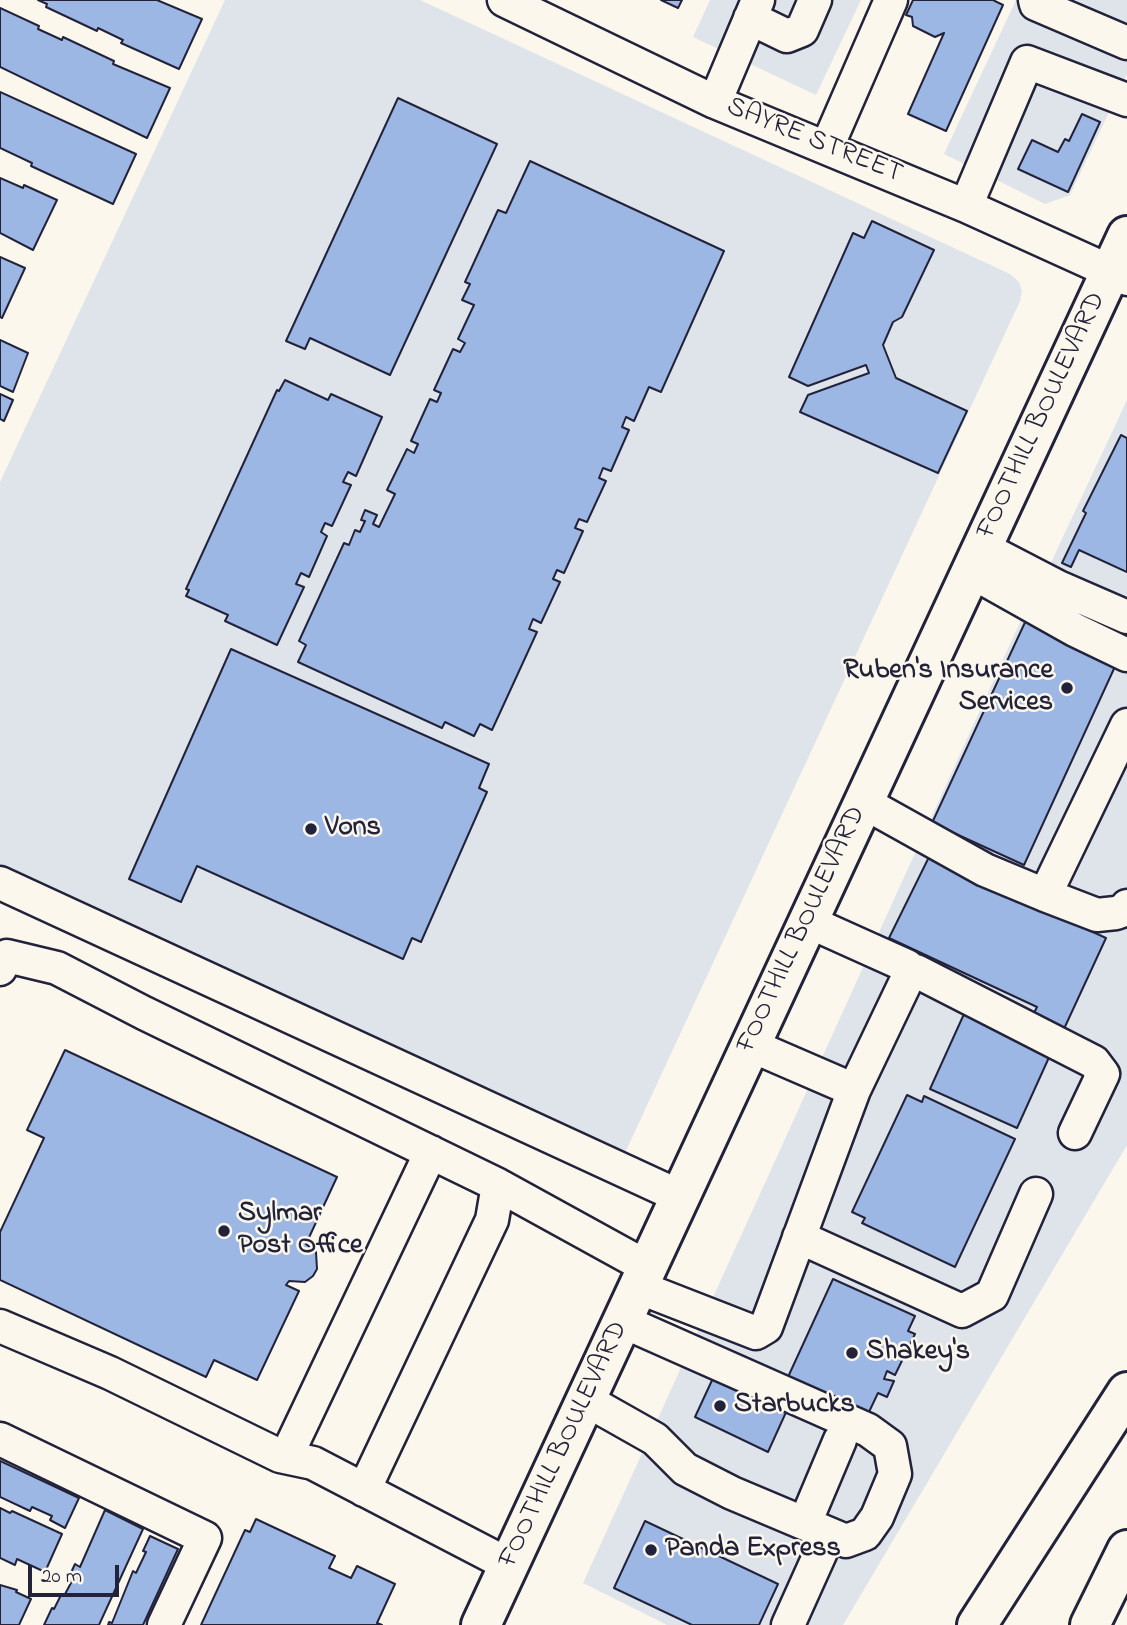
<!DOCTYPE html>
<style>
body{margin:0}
#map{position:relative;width:1127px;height:1625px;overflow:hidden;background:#fbf7ec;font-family:"Indie Flower",sans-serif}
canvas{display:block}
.scale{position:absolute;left:28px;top:1565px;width:91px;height:32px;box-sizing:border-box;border:4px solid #22223b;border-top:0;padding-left:9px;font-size:21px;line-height:24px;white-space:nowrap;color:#22223b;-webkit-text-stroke:5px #fbf7ec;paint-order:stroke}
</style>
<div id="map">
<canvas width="1127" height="1625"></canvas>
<div class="scale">20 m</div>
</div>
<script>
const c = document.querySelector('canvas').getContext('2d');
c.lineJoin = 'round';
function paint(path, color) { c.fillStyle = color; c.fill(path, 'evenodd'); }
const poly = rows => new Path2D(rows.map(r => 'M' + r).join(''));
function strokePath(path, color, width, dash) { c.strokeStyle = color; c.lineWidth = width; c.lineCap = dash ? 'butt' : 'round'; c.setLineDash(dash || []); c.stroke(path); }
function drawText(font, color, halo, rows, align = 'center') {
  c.font = font + ' "Indie Flower",sans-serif'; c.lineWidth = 5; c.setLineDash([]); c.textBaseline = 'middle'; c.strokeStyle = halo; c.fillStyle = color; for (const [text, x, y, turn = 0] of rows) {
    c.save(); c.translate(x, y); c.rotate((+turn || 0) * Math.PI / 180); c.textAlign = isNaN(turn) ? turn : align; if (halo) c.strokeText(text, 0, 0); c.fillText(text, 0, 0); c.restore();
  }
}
const built = poly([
 [225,0,420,0,1010,274,1019,282,1022,291,1020,301,624,1155,0,864,0,482],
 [710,0,861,0,816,95,693,37],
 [1016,0,1127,0,1127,74,1070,195,1045,204,944,154],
 [1127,400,1127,1145,843,1625,667,1625,583,1583,1031,598,1034,599]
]);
const building = poly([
 [38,0,157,0,202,19,179,69,121,43,123,40,98,28,97,31,46,7,47,4,38,0],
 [661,0,682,0,678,8,661,0],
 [913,0,993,0,1003,5,946,131,908,114,944,33,935,37,913,26,912,17,906,15,913,0],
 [0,8,39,26,38,29,62,40,63,37,114,61,113,64,170,88,147,138,0,67,0,8],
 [0,92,136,154,113,204,31,166,32,163,0,148,0,92],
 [398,98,497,144,390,375,310,338,305,349,286,341,398,98],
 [1082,114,1100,122,1068,192,1018,169,1032,140,1058,152,1065,139,1069,141,1082,114],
 [530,161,724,251,661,392,649,387,634,421,626,417,622,427,629,430,611,471,603,468,599,478,606,481,587,522,579,519,575,528,583,531,564,573,557,570,553,579,560,582,541,623,533,619,529,629,537,632,492,730,480,724,474,736,445,722,442,728,298,662,306,645,299,641,344,543,349,545,355,530,360,532,365,521,361,520,365,510,377,515,373,524,379,527,395,494,387,490,407,449,414,453,418,444,411,441,430,399,437,402,441,393,434,390,453,349,460,352,465,343,458,339,474,305,462,300,470,284,465,282,498,210,506,213,530,161],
 [0,178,23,188,24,185,57,200,33,250,0,233,0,178],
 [872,221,934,250,902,317,893,322,883,345,896,378,967,411,938,473,800,412,808,395,869,373,866,365,808,386,789,377,853,233,864,238,872,221],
 [0,257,25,268,2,318,0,317,0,257],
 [0,340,28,353,13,392,0,386,0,340],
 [285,380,328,400,331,394,382,417,356,476,348,472,343,482,351,485,332,526,325,523,321,532,327,536,309,577,301,573,296,584,304,587,277,645,225,621,228,615,186,596,189,590,186,589,277,390,279,391,285,380],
 [0,394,13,400,4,421,0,419,0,394],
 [1121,435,1127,438,1127,572,1079,550,1071,567,1062,563,1086,513,1083,511,1121,435],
 [1027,618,1118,660,1024,865,932,823,1027,618],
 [231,649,489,764,479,788,487,792,421,942,412,938,403,959,197,866,181,902,129,879,231,649],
 [929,857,1106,938,1063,1031,1032,1017,1037,1007,889,938,929,857],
 [964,1014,1051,1053,1017,1128,930,1089,964,1014],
 [65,1050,337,1177,306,1244,316,1252,317,1269,313,1276,305,1282,289,1281,286,1285,299,1291,257,1380,214,1360,206,1377,0,1280,0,1232,44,1138,27,1130,65,1050],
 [907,1095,922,1102,924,1096,1015,1139,955,1267,862,1223,865,1218,852,1212,907,1095],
 [833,1279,915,1316,908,1331,915,1334,895,1375,887,1371,884,1379,894,1381,887,1397,878,1393,868,1414,788,1377,833,1279],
 [714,1376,787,1410,768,1452,695,1417,714,1376],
 [0,1461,79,1498,65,1528,50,1520,52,1516,32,1507,30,1511,0,1497,0,1461],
 [0,1508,10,1513,12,1511,62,1534,45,1572,17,1559,15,1565,0,1558,0,1508],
 [105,1510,143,1529,99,1625,44,1625,52,1608,54,1609,61,1595,64,1596,72,1581,68,1579,75,1564,80,1567,105,1510],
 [256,1519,335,1556,329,1568,351,1578,357,1566,395,1584,377,1623,382,1625,201,1625,245,1530,250,1532,256,1519],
 [645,1521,778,1584,759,1625,692,1625,614,1588,645,1521],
 [150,1536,178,1549,143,1625,108,1625,109,1622,112,1623,133,1571,136,1573,146,1552,143,1551,150,1536],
 [0,1585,17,1590,16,1592,31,1599,19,1625,0,1625,0,1585]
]);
const minor = poly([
 [504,0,715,102,966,206,1127,279],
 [1035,0,1036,4,1127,43],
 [750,18,787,36,802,30,815,0],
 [715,102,758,0],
 [827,147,891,0],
 [966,206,1027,62,1127,100],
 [981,547,1058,587,1127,617],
 [970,571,1075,630,1127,655],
 [863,802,985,870,1045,895,1097,915,1116,913,1124,910,1127,906],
 [0,883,681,1197],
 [1045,895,1127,725],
 [807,921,907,966,910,973,854,1090],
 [0,969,7,956,57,968,144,1013,498,1185,647,1267],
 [910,973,916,971,1094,1062,1103,1074,1075,1133],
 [799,1237,962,1311,992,1295,1036,1194],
 [638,1287,756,1333,766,1327,854,1090,750,1045],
 [0,1326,110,1373,280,1456,313,1463,509,1565],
 [586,1400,655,1439,685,1469,732,1493,846,1541,865,1534,877,1517,895,1474,890,1446,868,1430,622,1321],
 [0,1439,205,1538,164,1625],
 [286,1457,431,1152],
 [364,1490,492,1220,498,1185],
 [805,1523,840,1440],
 [788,1625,829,1534]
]);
const major = poly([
 [481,1625,1127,236]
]);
const highway = poly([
 [977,1625,1127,1392],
 [1090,1625,1127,1550]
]);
const markers = [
 [1067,688,7,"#22223b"],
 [311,829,7,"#22223b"],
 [224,1231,7,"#22223b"],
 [852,1353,7,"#22223b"],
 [720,1406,7,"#22223b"],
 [651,1550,7,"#22223b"]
];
const streetNames = [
 ["SAYRE STREET",814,142,22],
 ["FOOTHILL BOULEVARD",1043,416,-65],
 ["FOOTHILL BOULEVARD",803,930,-65],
 ["FOOTHILL BOULEVARD",565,1445,-65]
];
const poiNames = [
 ["Ruben's Insurance",1053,672,"right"],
 ["Services",1053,704,"right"],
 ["Vons",325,829],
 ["Sylmar",238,1215],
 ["Post Office",238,1247],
 ["Shakey's",866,1353],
 ["Starbucks",734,1406],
 ["Panda Express",665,1550]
];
paint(built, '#dfe4ea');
paint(building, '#9db7e4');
strokePath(building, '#22223b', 2);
strokePath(minor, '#22223b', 37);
strokePath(major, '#22223b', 44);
strokePath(highway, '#22223b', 44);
strokePath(minor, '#fbf7ec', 32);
strokePath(major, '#fbf7ec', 38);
strokePath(highway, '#fbf7ec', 38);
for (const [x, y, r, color] of markers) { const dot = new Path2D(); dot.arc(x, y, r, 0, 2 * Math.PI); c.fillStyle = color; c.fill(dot); strokePath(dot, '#fbf7ec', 2.5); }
drawText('28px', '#22223b', '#fbf7ec', streetNames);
drawText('bold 28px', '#22223b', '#fbf7ec', poiNames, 'left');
</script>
